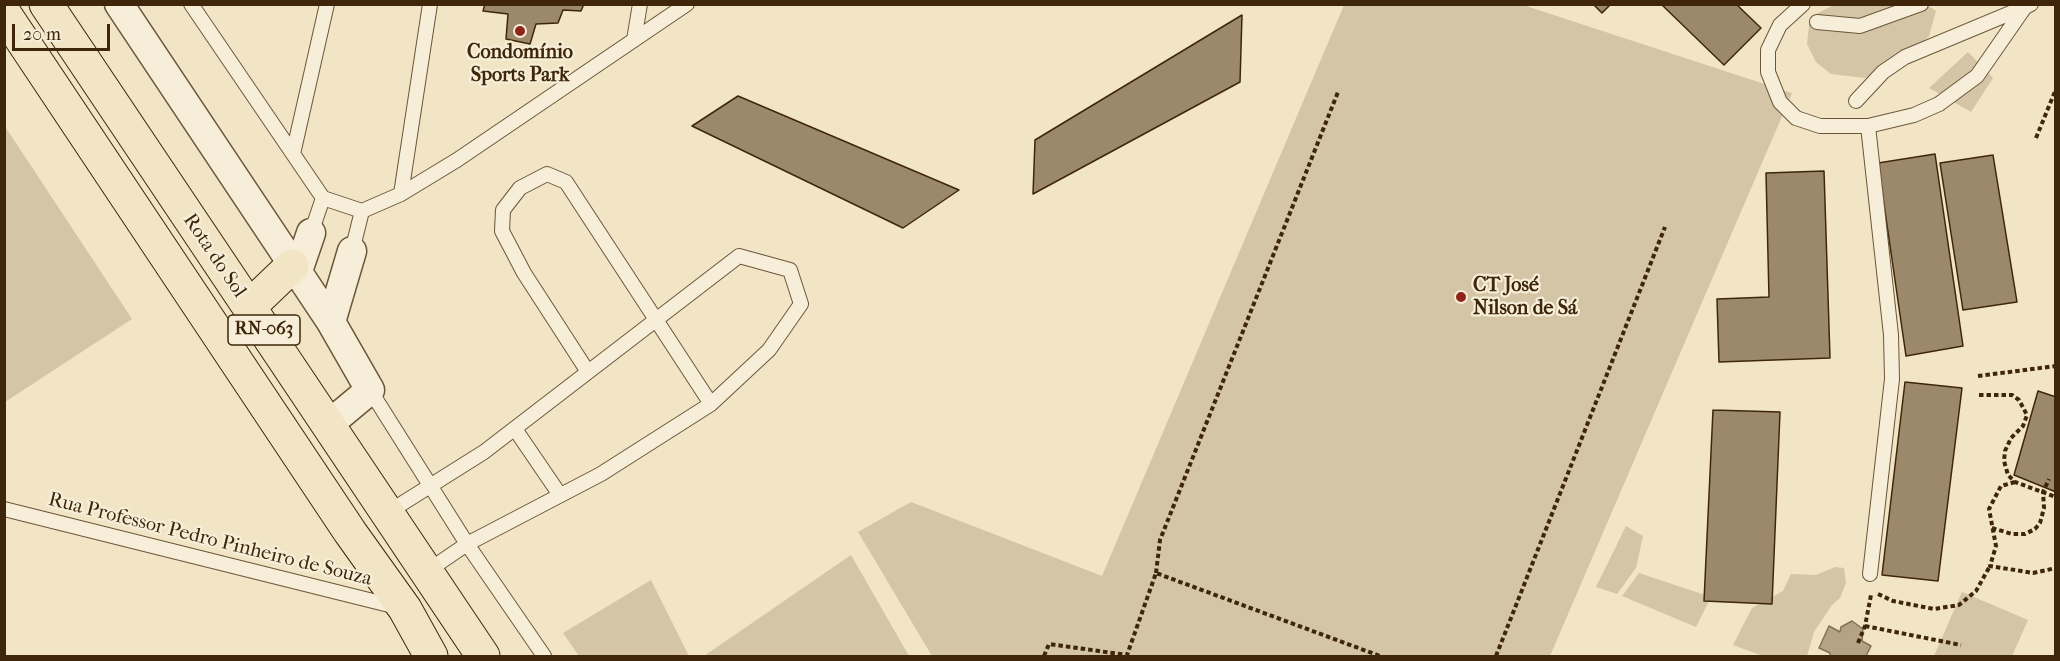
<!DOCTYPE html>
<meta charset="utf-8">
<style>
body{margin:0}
#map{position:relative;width:2060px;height:661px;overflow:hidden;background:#f1e5c5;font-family:"IM FELL French Canon",serif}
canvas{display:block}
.frame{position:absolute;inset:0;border:6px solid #3f260a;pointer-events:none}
.scale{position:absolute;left:12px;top:24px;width:98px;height:27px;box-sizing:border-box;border:3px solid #3f260a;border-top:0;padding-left:8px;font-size:18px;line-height:21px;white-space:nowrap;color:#3f260a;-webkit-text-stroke:4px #f6eed9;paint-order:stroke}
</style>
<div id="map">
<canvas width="2060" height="661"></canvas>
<div class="frame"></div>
<div class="scale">20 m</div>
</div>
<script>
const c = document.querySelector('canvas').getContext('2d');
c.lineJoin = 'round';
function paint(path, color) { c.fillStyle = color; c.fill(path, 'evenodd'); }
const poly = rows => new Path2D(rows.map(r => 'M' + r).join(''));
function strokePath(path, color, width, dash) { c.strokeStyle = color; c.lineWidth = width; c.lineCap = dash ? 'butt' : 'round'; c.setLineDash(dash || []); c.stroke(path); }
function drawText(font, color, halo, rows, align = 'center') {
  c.font = font + ' "IM FELL French Canon",serif'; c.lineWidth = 4.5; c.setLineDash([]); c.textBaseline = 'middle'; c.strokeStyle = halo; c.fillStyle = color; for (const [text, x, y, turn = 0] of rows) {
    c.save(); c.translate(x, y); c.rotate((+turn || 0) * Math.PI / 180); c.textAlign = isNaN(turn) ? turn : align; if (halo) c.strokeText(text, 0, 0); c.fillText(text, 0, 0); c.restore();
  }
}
const green = poly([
 [1344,5,1523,5,1792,93,1550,656,932,656,858,532,911,502,1102,576],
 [1834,5,1927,5,1936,11,1929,36,1898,69,1865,78,1831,74,1816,62,1807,44,1810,17],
 [1968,52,1993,78,1971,112,1929,88],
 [4,125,132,319,5,402,4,402],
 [1626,526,1643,536,1636,568,1617,594,1596,587],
 [851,555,909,656,704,656],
 [1835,567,1844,568,1846,583,1840,598,1832,605,1814,632,1807,656,1763,656,1733,645,1752,608,1783,591,1791,574,1816,575],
 [1639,573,1711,597,1696,627,1622,596],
 [651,580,689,656,579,656,563,633],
 [1962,592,2028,620,2012,656,1934,656]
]);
const water = poly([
 [1852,621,1863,629,1862,641,1871,646,1866,656,1830,656,1830,653,1819,648,1829,626,1840,632,1841,627,1852,621]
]);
const building = poly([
 [485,4,584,4,581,11,563,10,558,23,536,24,530,44,506,39,508,14,483,11,485,4],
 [1593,4,1611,4,1602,13,1593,4],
 [1661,4,1736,4,1761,28,1724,65,1661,4],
 [1242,15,1240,82,1033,194,1035,140,1242,15],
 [738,96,959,190,903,228,692,126,738,96],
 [1935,154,1963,346,1906,356,1878,163,1935,154],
 [1993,155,2017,302,1963,310,1940,163,1993,155],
 [1824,171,1830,358,1719,362,1717,299,1769,297,1766,173,1824,171],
 [1905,382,1962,388,1938,581,1882,575,1905,382],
 [2038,391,2056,397,2056,492,2014,475,2038,391],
 [1713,410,1780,412,1772,604,1704,601,1713,410]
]);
const path = poly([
 [2036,138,2056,89],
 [1978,376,2056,366],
 [1979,395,2012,395,2019,400,2027,415,2023,426,2011,438,2005,451,2004,461,2008,475,2015,482,2056,497],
 [2015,482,2001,486,1989,509,1996,546,1990,566,2033,573,2056,568],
 [1992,528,2012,534,2025,534,2035,529,2040,523,2044,508,2043,492,2049,479],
 [1156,573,1160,540,1338,92],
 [1878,594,1893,601,1934,609,1959,605,1976,591,1990,566],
 [1865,626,1961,645],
 [1858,643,1865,626,1871,595],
 [1044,656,1049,644,1127,655,1156,573,1380,656],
 [1496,656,1665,227]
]);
const lane = poly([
 [191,4,323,198,362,211,401,194,457,160,687,4],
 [1803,4,1780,25,1768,50,1768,72,1780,102,1796,118,1820,126,1868,126,1914,115,1939,104,1977,76,2025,7,2031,4],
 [1817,22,1860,26,1921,4],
 [634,40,640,4],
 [1856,101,1883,72,1905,57,2025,7],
 [1868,126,1891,335,1892,379,1870,574],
 [293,154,327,4],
 [401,194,430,4],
 [311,233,323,198],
 [352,251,362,211],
 [588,372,524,273,502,231,503,210,520,188,547,174,566,182,711,404],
 [370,390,467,544,544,656],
 [515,429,560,495],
 [4,509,397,607],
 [387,513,484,452,739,256,790,270,801,304,769,350,711,404,601,474,467,544,426,572]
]);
const street = poly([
 [119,4,331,322,370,390,328,425],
 [297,274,311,233],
 [331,322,352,251]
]);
const primary = poly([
 [46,4,483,656],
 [4,13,350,532,405,609,431,656],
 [249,307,292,266]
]);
const markers = [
 [520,31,6,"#8f2418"],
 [1461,297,6,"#8f2418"]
];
const shields = [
 [264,330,72]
];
const shieldNames = [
 ["RN-063",264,330]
];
const poiNames = [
 ["Condomínio",520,53],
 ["Sports Park",520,76],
 ["CT José",1473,286,"left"],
 ["Nilson de Sá",1473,309,"left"]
];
const streetNames = [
 ["Rota do Sol",214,256,56],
 ["Rua Professor Pedro Pinheiro de Souza",210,540,14]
];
paint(green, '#d3c5a5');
paint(water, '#b4a485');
strokePath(water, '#857254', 1.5);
paint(building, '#9c896b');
strokePath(building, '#3f260a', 1.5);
strokePath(lane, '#6c5639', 16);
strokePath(street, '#6c5639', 31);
strokePath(primary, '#3f260a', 35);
strokePath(path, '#3f260a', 4, [4.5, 3]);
strokePath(lane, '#f6eed9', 14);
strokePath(street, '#f6eed9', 28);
strokePath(primary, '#f1e5c5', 33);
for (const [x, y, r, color] of markers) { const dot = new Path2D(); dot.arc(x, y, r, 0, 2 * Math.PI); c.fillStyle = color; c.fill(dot); strokePath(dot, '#f6eed9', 2); }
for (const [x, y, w] of shields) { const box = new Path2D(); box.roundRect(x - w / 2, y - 15, w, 30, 4.5); c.fillStyle = '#f6eed9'; c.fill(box); strokePath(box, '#3f260a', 1.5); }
drawText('bold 18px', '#3f260a', null, shieldNames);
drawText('bold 20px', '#3f260a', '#f6eed9', poiNames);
drawText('20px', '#3f260a', '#f6eed9', streetNames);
</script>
